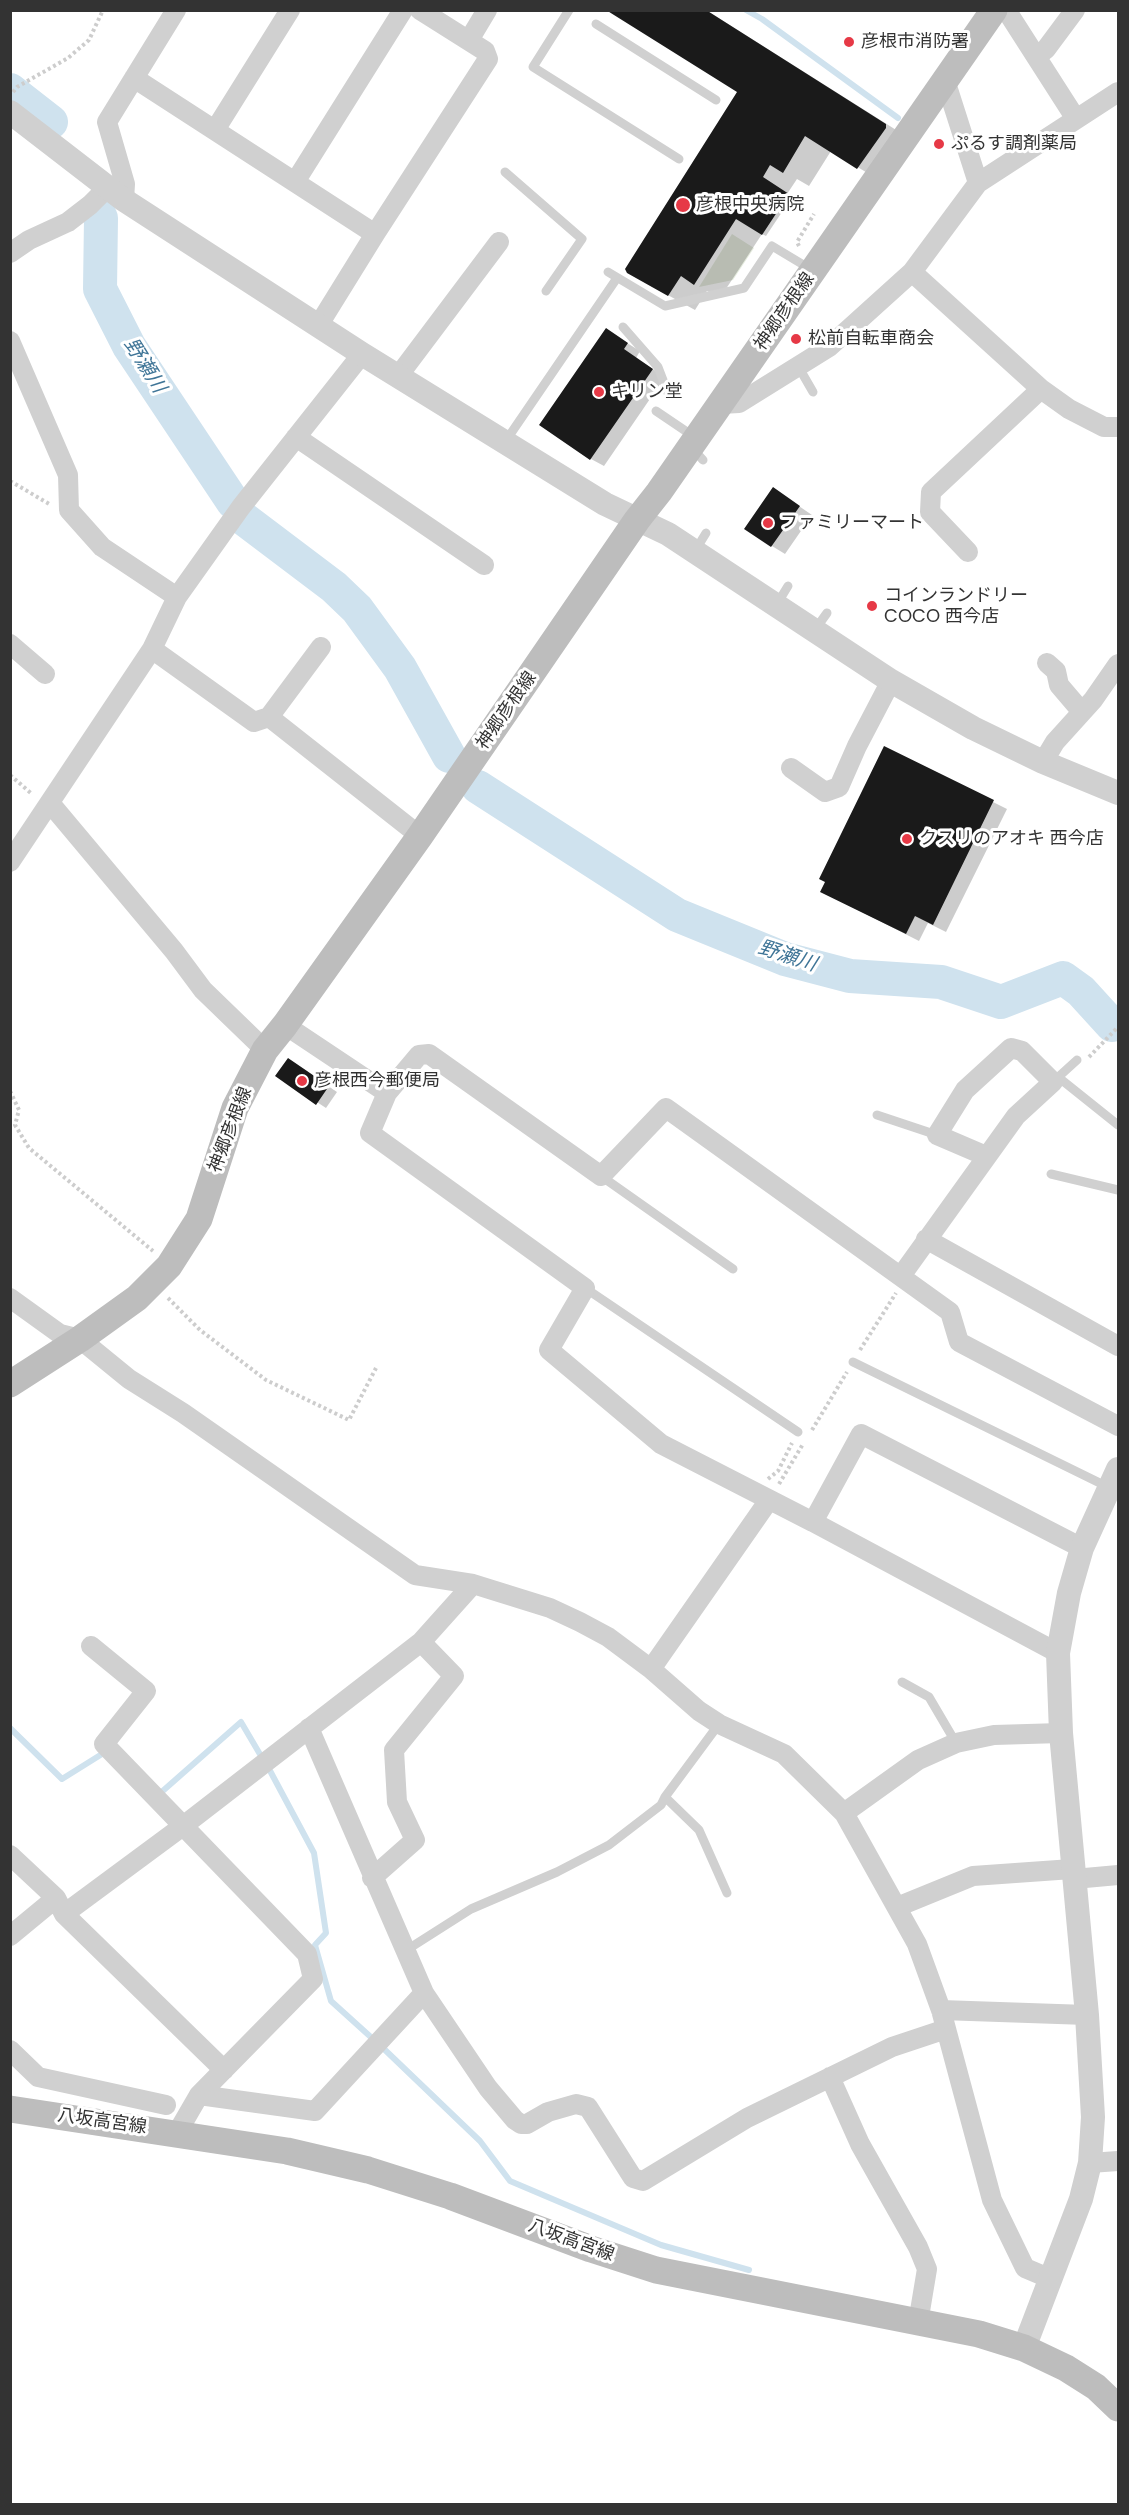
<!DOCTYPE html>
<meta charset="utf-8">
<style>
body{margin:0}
#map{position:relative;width:1129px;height:2515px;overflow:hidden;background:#fff;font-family:Poppins,sans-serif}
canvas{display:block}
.frame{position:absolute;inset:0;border:12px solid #333;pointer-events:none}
</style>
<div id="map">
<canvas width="1129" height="2515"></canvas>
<div class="frame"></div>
</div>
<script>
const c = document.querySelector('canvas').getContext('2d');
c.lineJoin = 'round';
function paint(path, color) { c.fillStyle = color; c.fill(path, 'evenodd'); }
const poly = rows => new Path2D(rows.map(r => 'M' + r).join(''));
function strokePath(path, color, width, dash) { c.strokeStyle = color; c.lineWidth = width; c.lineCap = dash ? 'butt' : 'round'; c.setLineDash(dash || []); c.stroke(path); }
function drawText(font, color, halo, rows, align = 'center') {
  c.font = font + ' Poppins,"Noto Sans JP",sans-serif'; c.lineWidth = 6; c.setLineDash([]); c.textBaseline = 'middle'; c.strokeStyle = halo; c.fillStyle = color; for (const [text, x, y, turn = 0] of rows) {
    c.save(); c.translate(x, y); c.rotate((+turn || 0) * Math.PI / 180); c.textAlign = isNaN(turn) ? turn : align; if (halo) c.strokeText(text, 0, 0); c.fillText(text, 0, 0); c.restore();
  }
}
const green = poly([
 [732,234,754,248,733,280,699,287]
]);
const shadow = poly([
 [706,10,912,140,884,183,831,151,809,186,797,179,787,194,792,197,766,236,762,234,720,298,707,291,695,310,655,288,739,92],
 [606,330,640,351,636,358,665,377,604,466,591,459],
 [774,489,812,515,785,554,772,546],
 [885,748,1007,809,946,932,928,923,919,941,822,892],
 [297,1065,337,1092,326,1108,277,1076]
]);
const stream = poly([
 [746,10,762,19,898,118],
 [10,1728,62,1779,102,1754],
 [268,1767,314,1853,326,1933,315,1945,331,2001,373,2039],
 [157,1796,241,1722,261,1756],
 [384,2049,480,2141,510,2181,661,2245,749,2270]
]);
const river = poly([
 [10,90,51,122],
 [99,214,101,218,100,289,129,346,233,502],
 [244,519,334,587,357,609,400,668,449,756],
 [478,787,677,915,785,959,850,976,941,982,1001,1002,1063,978,1081,991,1112,1025]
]);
const building = poly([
 [606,10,706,10,886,124,886,128,857,169,805,136,783,173,770,165,763,177,789,194,762,235,736,219,694,285,681,276,668,296,627,273,625,269,737,92],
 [606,328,628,343,624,349,653,369,590,460,539,425],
 [773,487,800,506,771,547,744,529],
 [884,746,994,800,933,925,915,916,906,934,820,892,825,882,819,879],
 [288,1058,329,1086,316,1105,275,1076]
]);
const path = poly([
 [13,92,17,87,68,58,89,40,103,10],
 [799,246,797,242,814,214],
 [10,481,51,505],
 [10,775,32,794],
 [1089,1057,1118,1027],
 [10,1091,19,1110,15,1125,29,1148,153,1251],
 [168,1298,200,1330,266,1380,349,1420,376,1368],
 [860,1350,896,1293],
 [812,1430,847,1372],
 [768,1479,778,1471,792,1443],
 [779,1484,803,1444]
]);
const service = poly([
 [569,10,533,67,679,159],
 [596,24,716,100],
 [505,172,582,239,546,291],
 [608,272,665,306,744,288,772,246,812,270],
 [623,327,658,367,668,393],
 [798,366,813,392],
 [656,411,693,436],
 [505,442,617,278],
 [692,448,703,460],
 [695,551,706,533],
 [777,604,788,586],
 [814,631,827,613],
 [1058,1077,1118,1125],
 [1055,1080,1077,1060],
 [877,1115,937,1135],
 [1051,1174,1118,1190],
 [601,1176,733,1269],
 [585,1288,798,1432],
 [853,1362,1108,1487],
 [902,1682,929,1697,956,1743],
 [719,1724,665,1797,699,1830,727,1893],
 [405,1951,471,1909,557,1872,609,1845,661,1805,665,1797]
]);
const minor = poly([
 [1004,10,1010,16,1076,119],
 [469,40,487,10],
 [1037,56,1046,49,1075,10],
 [134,78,375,234],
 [946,83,978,183],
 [215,130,290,10],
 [295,182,403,10],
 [124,200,125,184,107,122,176,10],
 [10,253,29,240,68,222,90,205,107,188],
 [912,272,1041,389,1069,409,1104,427,1118,427],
 [318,326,375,234,488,59,485,51,420,10],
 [10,341,68,475,69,510,102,547,177,597],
 [399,375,499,242],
 [721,404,739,403,829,347,912,272,978,183,1118,92],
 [296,437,484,565],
 [968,552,930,512,931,492,1041,389],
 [10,644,45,674],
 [152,649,254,722,269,717,420,836],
 [1047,663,1056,671,1059,685,1082,712],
 [269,717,321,647],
 [1043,762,1055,742,1093,700,1118,664],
 [791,768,825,792,839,787,857,746,891,681],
 [48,805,55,809,174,951,203,990,265,1050],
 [10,862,152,649,177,597,241,507,362,354],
 [285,1025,387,1093,370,1133,585,1288,549,1350,661,1444,813,1522],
 [387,1093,419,1055,429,1054,601,1176,666,1108,950,1312,959,1342,1118,1426],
 [926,1239,1118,1346],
 [901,1276,1016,1116,1053,1082,1022,1051,1011,1048,965,1090,937,1135,986,1156],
 [10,1298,60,1334,80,1339,129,1379,183,1413,415,1575,473,1584,550,1608,580,1622,608,1637,651,1669,699,1711,719,1724,784,1754,844,1813,917,1944,941,2010,992,2200,1025,2268,1051,2279],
 [91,1646,146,1691,104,1744,307,1954,313,1979,199,2095,177,2133],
 [1058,1653,813,1522,861,1434,1082,1548],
 [651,1669,769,1500],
 [309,1728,424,1993,488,2088,515,2120,521,2124,527,2124,548,2112,576,2104,588,2107,633,2178,643,2181,747,2118,892,2047,946,2029],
 [844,1813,918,1760,956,1743,994,1735,1061,1733],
 [10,1855,56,1898],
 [372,1878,415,1840,397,1802,394,1750,454,1676,421,1642],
 [1074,1879,1118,1875],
 [897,1907,973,1876,1072,1869],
 [64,1914,183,1826,421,1642,473,1584],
 [10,1936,56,1898,64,1914,224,2070],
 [941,2010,1087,2015],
 [10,2050,38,2077,166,2105],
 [830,2077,860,2144,918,2247,927,2269,918,2323],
 [199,2095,315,2111,424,1993],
 [1090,2163,1118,2161]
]);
const tertiary = poly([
 [10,112,124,200,362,354,605,504,668,534,891,681,973,728,1043,762,1118,793],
 [1024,2348,1081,2199,1090,2163,1093,2117,1087,2015,1061,1733,1058,1653,1069,1593,1082,1548,1118,1469]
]);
const secondary = poly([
 [10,1384,80,1339,137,1298,169,1266,199,1219,235,1108,265,1050,285,1025,420,836,637,520,659,492,994,10],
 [10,2109,287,2151,368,2170,450,2196,591,2249,656,2270,979,2334,1024,2348,1066,2368,1096,2387,1118,2408]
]);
const markers = [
 [849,42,6,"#e63946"],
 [939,144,6,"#e63946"],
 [683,205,8,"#e63946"],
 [796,339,6,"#e63946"],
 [599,392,6,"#e63946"],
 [768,523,6,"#e63946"],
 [872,606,6,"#e63946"],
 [907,839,6,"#e63946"],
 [302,1081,6,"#e63946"]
];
const poiNames = [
 ["彦根市消防署",861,42],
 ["ぷるす調剤薬局",951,144],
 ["彦根中央病院",696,205],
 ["松前自転車商会",808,339],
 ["キリン堂",611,392],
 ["ファミリーマート",780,523],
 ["コインランドリー",884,596],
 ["COCO 西今店",884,617],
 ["クスリのアオキ 西今店",919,839],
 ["彦根西今郵便局",314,1081]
];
const streetNames = [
 ["神郷彦根線",785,312,-55],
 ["神郷彦根線",507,711,-55],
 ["神郷彦根線",231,1130,-69],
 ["八坂高宮線",102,2122,8],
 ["八坂高宮線",571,2241,20]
];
const waterNames = [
 ["野瀬川",144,366,58],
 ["野瀬川",787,957,18]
];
paint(green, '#e6ecdf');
paint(shadow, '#0003');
strokePath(stream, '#cfe2ee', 6);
strokePath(river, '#cfe2ee', 34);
paint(building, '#1a1a1a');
strokePath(path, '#cdcdcd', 4, [3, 3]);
strokePath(service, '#d0d0d0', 9);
strokePath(minor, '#d0d0d0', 20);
strokePath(tertiary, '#d0d0d0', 24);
strokePath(secondary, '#bdbdbd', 27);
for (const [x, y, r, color] of markers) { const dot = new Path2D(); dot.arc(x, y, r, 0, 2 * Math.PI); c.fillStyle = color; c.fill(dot); strokePath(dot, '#fff', 2); }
drawText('18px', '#333', '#fff', poiNames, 'left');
drawText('18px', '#333', '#fff', streetNames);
drawText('italic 20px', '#3f7597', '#fff', waterNames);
</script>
